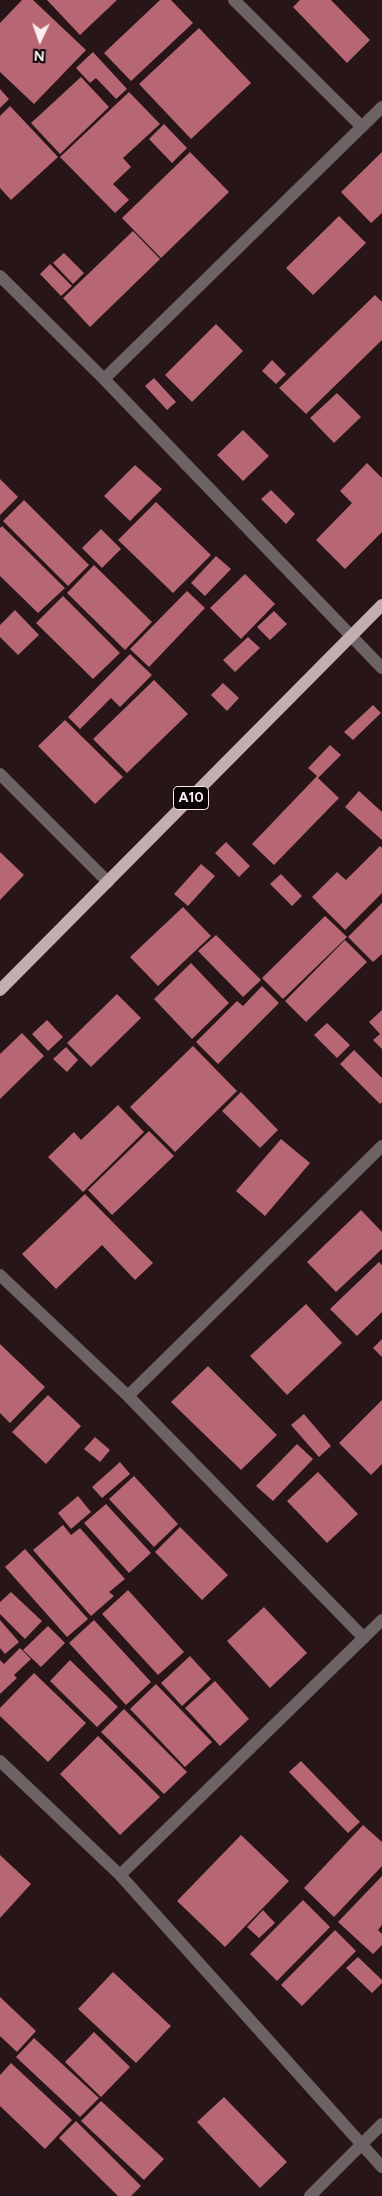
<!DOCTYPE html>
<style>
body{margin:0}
#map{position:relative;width:382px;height:2196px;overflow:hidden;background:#271517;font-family:Figtree,sans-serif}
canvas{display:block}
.north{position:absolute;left:15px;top:15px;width:50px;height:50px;-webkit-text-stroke:4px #0b0405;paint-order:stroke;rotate:183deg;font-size:14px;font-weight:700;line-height:20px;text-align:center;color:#fceef0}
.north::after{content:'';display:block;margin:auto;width:18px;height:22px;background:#fceef0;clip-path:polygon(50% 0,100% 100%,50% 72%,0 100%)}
</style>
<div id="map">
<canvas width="382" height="2196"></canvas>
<div class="north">N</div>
</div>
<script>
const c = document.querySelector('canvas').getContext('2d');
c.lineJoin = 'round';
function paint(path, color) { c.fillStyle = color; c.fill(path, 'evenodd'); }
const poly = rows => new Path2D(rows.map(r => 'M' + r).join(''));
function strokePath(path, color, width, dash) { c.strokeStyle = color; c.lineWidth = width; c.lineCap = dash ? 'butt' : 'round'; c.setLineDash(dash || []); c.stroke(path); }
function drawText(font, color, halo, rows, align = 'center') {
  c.font = font + ' Figtree,sans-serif'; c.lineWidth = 4; c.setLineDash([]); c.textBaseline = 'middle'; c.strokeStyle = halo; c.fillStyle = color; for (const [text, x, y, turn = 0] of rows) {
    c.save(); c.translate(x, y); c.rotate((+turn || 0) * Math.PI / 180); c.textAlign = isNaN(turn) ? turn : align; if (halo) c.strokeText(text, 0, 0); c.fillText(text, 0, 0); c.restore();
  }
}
const building = poly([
 [22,0,33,0,86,50,34,104,0,72,0,23],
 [47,0,117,0,80,35],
 [160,0,171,0,193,23,131,81,104,53],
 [300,0,331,0,370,40,347,63,293,7],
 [199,28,251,83,191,139,139,84],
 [93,52,127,89,116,99,96,78,90,83,76,68],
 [81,77,109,107,60,154,31,123],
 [0,89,9,99,0,108],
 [129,92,160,124,123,158,131,167,113,184,129,200,115,213,60,157],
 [10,106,58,157,11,200,0,188,0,116],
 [164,124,187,148,172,163,149,139],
 [190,152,229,192,161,258,122,218],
 [382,152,382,213,371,223,341,192],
 [339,216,366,243,313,295,286,268],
 [133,231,160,259,90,327,63,298],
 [64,253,84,273,73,284,53,263],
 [50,264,72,286,61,296,40,274],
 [375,295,382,302,382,340,306,414,279,388],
 [216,324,243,351,192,402,165,375],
 [272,360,286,374,276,384,262,371],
 [154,378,176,402,167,410,145,386],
 [337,393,361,417,334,443,310,418],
 [243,430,269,456,243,481,217,455],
 [367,463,382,478,382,532,345,569,316,540,352,503,340,491],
 [135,465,162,489,130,521,104,496],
 [0,479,18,497,0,515],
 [271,490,295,514,286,524,261,499],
 [24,500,89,565,68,586,3,521],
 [156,502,211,555,173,593,118,540],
 [2,526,65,588,38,613,0,576,0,528],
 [101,529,121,549,102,568,82,548],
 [216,556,231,569,205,596,191,583],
 [94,565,152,622,125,650,67,593],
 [245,574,275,604,241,639,210,608],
 [187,591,205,608,149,667,130,649],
 [63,596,120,653,93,679,36,623],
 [15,610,39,635,18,655,0,637,0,625],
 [274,611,287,624,270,640,257,627],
 [248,637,260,648,235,672,223,660],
 [130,654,152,675,120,707,111,698,80,729,68,717],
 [154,680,188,714,127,773,93,739],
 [223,683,239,698,227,711,211,695],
 [373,705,381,713,353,740,344,732],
 [65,720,123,777,95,804,38,746],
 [330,745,341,755,318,778,339,798,274,865,252,844,317,776,308,768],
 [359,791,382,812,382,840,345,807],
 [226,842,250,866,239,877,215,853],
 [380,846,382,848,382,893,345,930,312,897,337,872,346,880],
 [0,852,24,875,0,900],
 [201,864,215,876,188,906,174,894],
 [281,874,302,896,292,906,270,884],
 [382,903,382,954,373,962,348,937],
 [183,907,211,936,158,986,130,957],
 [325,916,347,937,283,999,262,978],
 [216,935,261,980,243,997,198,951],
 [345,940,367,962,306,1022,285,1001],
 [191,963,229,1003,192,1039,154,999],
 [262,986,279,1003,218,1064,196,1042,237,1001,243,1006],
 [117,994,141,1018,91,1067,67,1043],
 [382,1010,382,1049,373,1040,380,1034,369,1022],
 [47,1020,63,1037,48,1051,32,1034],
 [327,1023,350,1045,337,1058,314,1035],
 [22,1033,44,1056,0,1099,0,1054],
 [193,1046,237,1091,175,1152,130,1107],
 [66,1047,78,1060,67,1072,53,1059],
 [354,1050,382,1078,382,1102,380,1104,340,1064],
 [241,1092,278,1130,260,1148,222,1111],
 [118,1105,144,1132,83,1192,48,1157,74,1132,81,1140],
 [149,1131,174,1156,112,1215,88,1190],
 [281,1139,310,1163,265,1216,236,1191],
 [85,1194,153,1263,135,1280,102,1245,56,1289,22,1254],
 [361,1210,382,1232,382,1249,336,1292,307,1262],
 [379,1262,382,1265,382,1312,357,1336,330,1309],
 [306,1304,342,1343,287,1395,250,1356],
 [382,1339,382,1357,373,1348],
 [0,1344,45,1387,10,1423,0,1413],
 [208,1366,277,1435,241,1470,171,1402],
 [48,1395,81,1426,46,1464,12,1432],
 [382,1400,382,1464,371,1475,339,1443],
 [304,1414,331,1446,319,1457,291,1425],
 [95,1437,110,1450,100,1462,84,1449],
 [297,1444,313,1459,273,1501,256,1486],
 [120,1462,130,1474,102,1498,92,1487],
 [318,1472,358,1514,327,1543,287,1501],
 [134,1476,178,1524,154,1547,109,1499],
 [78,1496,91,1512,71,1529,58,1513],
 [106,1504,151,1553,129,1573,84,1523],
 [63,1525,71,1535,80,1528,125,1579,109,1592,114,1596,91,1616,33,1550],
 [180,1527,228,1575,202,1600,155,1552],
 [25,1549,88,1619,67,1637,5,1567],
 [128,1590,184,1652,158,1675,102,1614],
 [11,1592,42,1621,25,1639,0,1614,0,1602],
 [264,1607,307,1653,270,1688,227,1641],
 [0,1620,19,1642,5,1654,0,1648],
 [94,1620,151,1682,126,1705,69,1643],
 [48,1626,65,1643,41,1667,23,1650],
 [20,1648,31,1659,14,1675,17,1678,0,1694,0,1660,4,1664],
 [190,1656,211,1679,182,1706,161,1683],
 [70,1660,118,1707,97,1727,50,1681],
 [34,1673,86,1723,48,1762,0,1716,0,1708],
 [215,1681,249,1719,220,1746,185,1708],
 [156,1684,212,1742,185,1767,130,1709],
 [124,1709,187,1772,164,1794,101,1732],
 [98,1736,160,1797,120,1835,60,1774],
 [301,1761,360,1822,348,1833,289,1772],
 [363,1825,382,1842,382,1866,334,1917,304,1888],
 [241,1835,289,1881,225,1947,177,1901],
 [0,1855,31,1884,0,1918],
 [382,1876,382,1925,378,1930,382,1934,382,1945,373,1954,338,1922],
 [303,1900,330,1927,277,1981,250,1954],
 [263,1910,275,1923,259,1938,247,1927],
 [335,1930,356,1951,302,2006,281,1985],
 [358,1957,382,1980,382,1983,372,1993,346,1968],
 [113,1972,171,2026,136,2063,78,2009],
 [0,1997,36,2031,17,2052,0,2036],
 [94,2032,130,2067,101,2097,65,2062],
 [34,2038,99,2098,80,2117,16,2057],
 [11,2063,72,2120,45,2149,0,2106,0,2075],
 [224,2097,287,2162,260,2188,197,2122],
 [101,2101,164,2159,144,2180,81,2121],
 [76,2121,141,2186,131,2196,118,2196,59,2138]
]);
const street = poly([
 [234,0,362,127],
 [0,276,104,379,382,668],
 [104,379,382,107],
 [0,774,108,882],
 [0,1275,128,1396,364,1638],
 [128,1396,382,1146],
 [0,1761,120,1875,382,2167],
 [120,1875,382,1620],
 [310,2196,382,2124]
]);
const primary = poly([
 [0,990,382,605]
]);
const shields = [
 [191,798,35]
];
const shieldNames = [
 ["A10",191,798]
];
paint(building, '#b76674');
strokePath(street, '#6e6364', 12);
strokePath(primary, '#c3adb0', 12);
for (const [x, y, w] of shields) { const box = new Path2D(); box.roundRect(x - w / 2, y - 11.5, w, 23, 4); c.fillStyle = '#0b0405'; c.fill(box); strokePath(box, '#fceef0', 1); }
drawText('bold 14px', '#fceef0', null, shieldNames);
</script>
